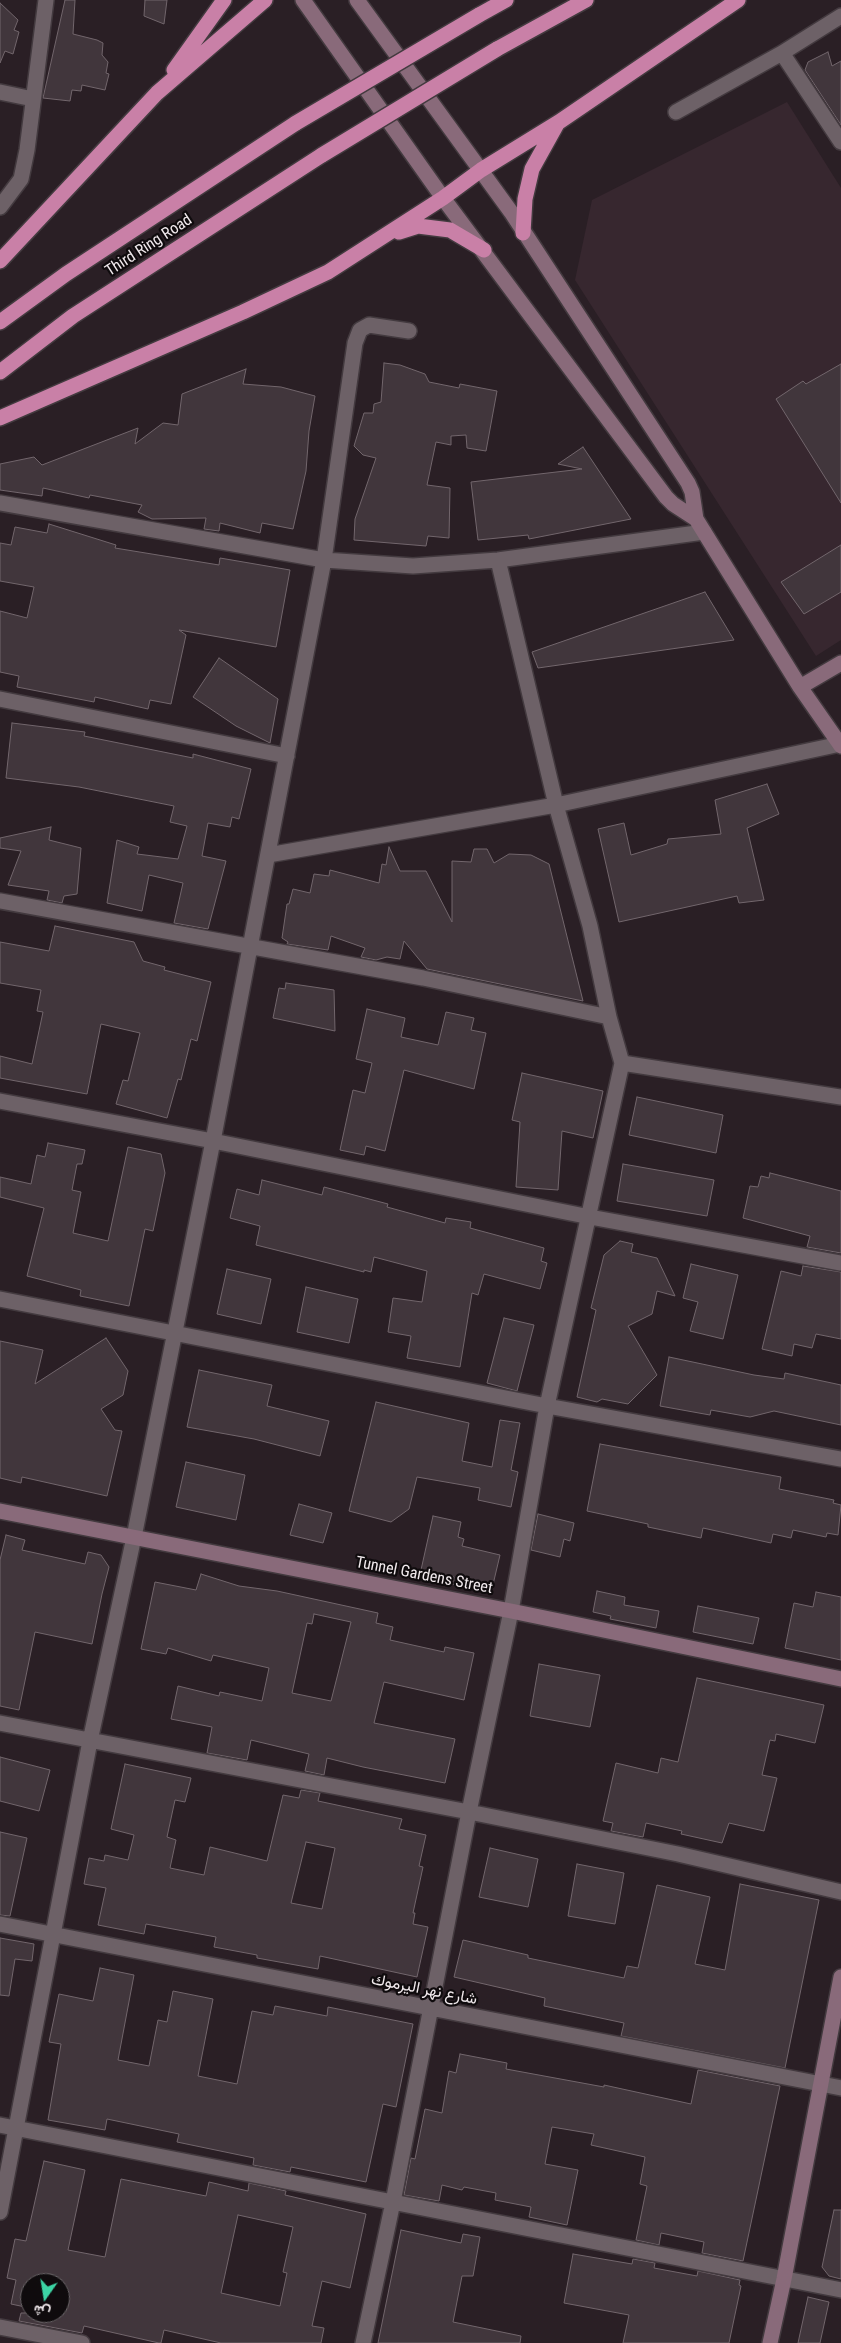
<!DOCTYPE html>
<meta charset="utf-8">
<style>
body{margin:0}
#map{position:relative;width:841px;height:2343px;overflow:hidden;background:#2a1f25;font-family:"Roboto Condensed",Vazirmatn,sans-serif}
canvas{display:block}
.north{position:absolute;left:20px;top:2273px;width:50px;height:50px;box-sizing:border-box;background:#0f0b0d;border:1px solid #696467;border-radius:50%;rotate:193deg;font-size:14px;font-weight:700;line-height:20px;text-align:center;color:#f1eaed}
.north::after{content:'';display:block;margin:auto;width:18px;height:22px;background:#3cd4a4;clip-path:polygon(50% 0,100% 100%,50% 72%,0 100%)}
</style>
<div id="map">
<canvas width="841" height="2343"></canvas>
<div class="north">ش</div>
</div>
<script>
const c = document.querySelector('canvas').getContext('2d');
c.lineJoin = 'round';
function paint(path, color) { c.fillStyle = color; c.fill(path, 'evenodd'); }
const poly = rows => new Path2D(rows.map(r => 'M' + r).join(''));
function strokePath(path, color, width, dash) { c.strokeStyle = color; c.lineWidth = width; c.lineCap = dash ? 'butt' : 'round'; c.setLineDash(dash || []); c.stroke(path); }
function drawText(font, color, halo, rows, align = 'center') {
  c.font = font + ' "Roboto Condensed",Vazirmatn,sans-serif'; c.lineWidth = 4.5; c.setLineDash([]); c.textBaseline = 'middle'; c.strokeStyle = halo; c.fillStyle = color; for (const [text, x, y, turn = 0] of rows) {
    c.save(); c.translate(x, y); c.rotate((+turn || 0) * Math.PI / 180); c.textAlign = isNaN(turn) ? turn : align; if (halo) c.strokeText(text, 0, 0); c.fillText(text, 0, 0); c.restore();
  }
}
const built = poly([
 [787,102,841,188,841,640,816,656,575,280,592,200]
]);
const building = poly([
 [65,0,75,0,73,34,97,40,103,43,102,55,108,62,106,73,109,74,105,90,82,85,81,91,72,90,70,101,43,98,65,0],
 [145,0,167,0,164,24,144,16,145,0],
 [0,3,18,20,14,30,19,32,13,54,5,51,0,63,0,3],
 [828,52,832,66,841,61,841,125,805,70,808,62,828,52],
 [384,363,400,365,425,374,429,382,459,388,460,384,497,391,486,451,467,448,466,435,451,436,451,445,436,442,427,485,450,488,449,538,428,536,426,546,354,540,355,519,376,458,363,455,354,446,364,413,373,413,374,404,381,402,384,363],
 [841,364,841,503,776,399,803,381,806,384,841,364],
 [246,369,243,384,281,387,315,396,309,431,306,471,293,529,262,523,260,533,220,523,219,531,204,529,206,518,152,519,138,512,142,505,90,495,89,498,43,488,42,496,0,490,0,464,34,457,42,465,138,428,135,444,163,423,178,425,182,394,246,369],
 [583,447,631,519,529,539,528,535,478,540,471,482,582,469,558,464,583,447],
 [49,524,116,545,115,548,219,565,220,558,290,570,276,647,179,630,186,635,171,704,150,700,148,709,95,697,94,702,17,687,19,676,0,672,0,611,27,618,34,587,0,581,0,543,11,545,15,527,47,533,49,524],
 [841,545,841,592,804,614,781,582,841,545],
 [705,592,734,640,538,668,532,652,705,592],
 [219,658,278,699,270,743,236,726,193,697,219,658],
 [12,723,85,732,84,736,193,758,193,754,251,769,239,819,232,817,230,827,208,823,202,856,226,861,208,929,174,923,183,883,149,875,142,911,107,903,117,840,139,847,137,854,178,859,187,826,170,822,174,806,79,787,6,778,12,723],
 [767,784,779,814,747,828,764,900,739,903,737,896,619,922,598,829,624,823,631,855,667,844,668,839,721,834,715,800,767,784],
 [51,827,49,840,81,848,77,894,64,896,62,903,47,900,49,891,8,885,21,851,0,848,0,838,51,827],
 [389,847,400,871,426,871,452,922,452,861,471,862,474,849,487,849,494,863,509,854,531,855,549,864,583,1001,427,969,404,941,400,959,387,957,376,960,361,957,365,948,331,936,328,950,287,944,288,942,282,938,287,904,289,904,293,889,310,893,314,874,329,876,330,870,379,883,382,864,386,865,389,847],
 [55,926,134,942,143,961,165,967,164,970,211,982,197,1041,191,1039,181,1080,178,1079,167,1118,116,1104,123,1080,128,1081,140,1033,101,1024,87,1094,0,1078,0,1056,32,1064,43,1012,37,1011,41,990,0,983,0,942,49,951,55,926],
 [286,983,334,990,335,1031,273,1018,279,988,285,989,286,983],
 [367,1009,405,1018,401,1037,438,1045,446,1012,474,1018,471,1030,486,1033,474,1089,404,1070,385,1151,366,1146,364,1155,340,1150,353,1090,365,1093,372,1063,356,1059,367,1009],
 [522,1073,603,1091,593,1138,562,1131,558,1190,516,1187,520,1122,512,1120,522,1073],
 [637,1097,723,1115,716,1153,629,1135,637,1097],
 [48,1143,85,1150,82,1164,77,1164,72,1190,81,1192,73,1233,108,1241,128,1147,161,1154,165,1173,153,1231,145,1229,129,1306,80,1296,81,1290,27,1276,44,1208,0,1197,0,1177,31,1184,37,1155,45,1157,48,1143],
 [623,1164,714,1180,707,1216,617,1201,623,1164],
 [770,1173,841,1191,841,1253,807,1247,810,1236,743,1218,750,1186,758,1187,761,1176,769,1178,770,1173],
 [262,1180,322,1195,324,1187,388,1204,387,1207,445,1223,446,1218,471,1222,470,1228,544,1248,541,1261,547,1263,540,1289,484,1274,478,1295,472,1293,460,1367,407,1358,411,1336,388,1332,393,1298,422,1302,427,1271,374,1257,371,1272,364,1270,364,1272,256,1245,260,1226,230,1218,237,1189,259,1195,262,1180],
 [620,1241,633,1244,631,1252,657,1258,675,1296,657,1291,652,1314,628,1326,657,1375,628,1404,602,1399,597,1402,577,1397,596,1310,591,1308,604,1255,620,1241],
 [691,1264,738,1275,723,1339,690,1331,698,1302,683,1298,691,1264],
 [803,1266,841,1272,841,1339,816,1334,812,1348,794,1344,792,1356,762,1349,781,1271,801,1276,803,1266],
 [227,1269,271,1279,261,1324,217,1314,227,1269],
 [306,1287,358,1299,349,1343,297,1332,306,1287],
 [504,1318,534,1325,517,1391,487,1383,504,1318],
 [106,1338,128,1371,123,1395,101,1409,115,1430,122,1431,107,1496,22,1477,21,1483,0,1478,0,1341,43,1350,35,1384,106,1338],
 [669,1357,754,1375,784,1379,785,1373,841,1385,841,1425,774,1411,750,1417,711,1410,710,1415,660,1406,669,1357],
 [199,1370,272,1385,267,1406,329,1421,320,1456,254,1439,187,1427,199,1370],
 [376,1402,469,1423,462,1461,492,1467,500,1420,520,1423,511,1470,518,1472,511,1507,478,1500,480,1488,417,1477,409,1509,391,1522,349,1511,376,1402],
 [600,1444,781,1477,779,1489,834,1500,833,1503,841,1505,838,1535,827,1533,826,1537,793,1530,791,1538,773,1534,771,1543,703,1528,701,1538,648,1527,648,1524,587,1511,600,1444],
 [186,1462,245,1475,236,1520,176,1507,186,1462],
 [299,1504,332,1513,323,1543,290,1535,299,1504],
 [538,1514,574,1523,570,1541,564,1539,560,1557,531,1550,538,1514],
 [433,1516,461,1522,458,1537,464,1539,462,1546,500,1555,491,1593,452,1584,454,1577,421,1570,433,1516],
 [6,1535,25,1540,22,1550,85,1564,88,1552,101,1555,109,1567,102,1594,92,1644,35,1632,19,1710,0,1706,0,1560,6,1535],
 [201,1574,239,1586,277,1591,378,1613,376,1623,393,1627,390,1640,444,1652,445,1647,474,1653,464,1700,384,1682,374,1723,455,1739,445,1783,363,1767,327,1758,324,1775,305,1771,309,1754,251,1740,247,1760,207,1753,212,1727,171,1719,178,1686,219,1696,220,1692,262,1701,269,1668,213,1655,211,1661,168,1648,166,1654,141,1649,155,1582,196,1590,201,1574],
 [314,1614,351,1622,331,1701,292,1693,307,1623,312,1624,314,1614],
 [597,1591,625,1597,624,1605,659,1611,656,1628,610,1619,611,1616,593,1612,597,1591],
 [816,1592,841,1597,841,1660,785,1648,794,1603,813,1607,816,1592],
 [698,1606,759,1618,753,1644,693,1632,698,1606],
 [539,1664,600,1675,590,1727,530,1716,539,1664],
 [697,1678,824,1705,815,1743,776,1734,775,1741,770,1740,762,1775,777,1778,764,1831,729,1823,722,1843,681,1834,682,1831,646,1823,643,1837,611,1831,613,1823,603,1821,616,1763,658,1773,661,1758,678,1762,697,1678],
 [0,1757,50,1770,39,1811,0,1801,0,1757],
 [125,1764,191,1778,185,1802,175,1800,167,1837,176,1840,170,1868,204,1875,210,1847,267,1861,283,1795,299,1798,301,1790,320,1793,318,1801,402,1819,399,1829,426,1835,419,1866,423,1867,413,1913,415,1913,413,1924,428,1927,417,1977,320,1956,318,1969,257,1958,257,1955,214,1947,216,1937,146,1924,144,1934,98,1925,106,1888,84,1884,89,1858,104,1861,105,1855,128,1860,134,1835,111,1829,125,1764],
 [306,1842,335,1848,322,1909,291,1903,306,1842],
 [0,1832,27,1838,10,1916,0,1915,0,1832],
 [490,1848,538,1859,528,1907,479,1897,490,1848],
 [577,1864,624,1873,615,1924,568,1916,577,1864],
 [740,1884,819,1900,785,2068,621,2036,624,2023,544,2006,545,1998,454,1977,463,1940,528,1955,528,1958,624,1978,627,1966,638,1968,657,1885,710,1897,695,1964,725,1970,740,1884],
 [0,1938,34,1944,32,1961,15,1959,9,1996,0,1995,0,1938],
 [100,1968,134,1975,118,2060,149,2066,158,2020,167,2022,173,1991,213,1999,198,2076,237,2084,252,2011,273,2015,275,2006,327,2016,328,2007,413,2024,396,2107,383,2104,366,2182,291,2167,290,2172,253,2165,254,2158,177,2142,179,2134,107,2119,105,2130,48,2120,61,2044,49,2042,59,1994,93,2001,100,1968],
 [460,2054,507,2063,506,2069,604,2087,604,2085,691,2104,698,2070,780,2086,743,2261,702,2253,704,2242,661,2233,659,2245,636,2240,647,2186,640,2184,645,2157,591,2145,594,2134,552,2127,545,2164,578,2170,567,2225,529,2217,531,2207,495,2200,496,2193,464,2187,462,2190,442,2185,439,2201,404,2195,411,2158,415,2159,425,2109,442,2113,449,2071,456,2073,460,2054],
 [44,2161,85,2170,68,2250,105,2257,121,2179,206,2196,209,2182,248,2191,249,2183,286,2191,285,2195,366,2214,350,2288,322,2281,312,2326,324,2328,321,2343,221,2343,164,2330,161,2343,159,2343,84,2326,82,2333,19,2321,21,2313,60,2313,60,2283,30,2283,30,2308,11,2304,16,2280,7,2278,15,2239,26,2241,44,2161],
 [238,2215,293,2227,283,2272,287,2273,280,2306,221,2293,238,2215],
 [834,2210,841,2210,841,2279,829,2276,822,2267,834,2210],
 [401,2230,461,2243,463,2234,480,2237,473,2276,462,2276,453,2322,521,2336,520,2343,378,2343,401,2230],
 [573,2254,632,2264,633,2259,655,2263,654,2268,697,2276,698,2271,740,2280,739,2285,741,2286,729,2343,623,2343,629,2315,564,2303,573,2254],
 [808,2297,829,2302,820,2343,798,2343,808,2297]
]);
const street = poly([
 [782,53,841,142],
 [0,92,33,99],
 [676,112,782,53,841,16],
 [0,207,21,179,27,150,46,0],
 [0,503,324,560,413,566,498,560,704,532],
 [0,699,287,756],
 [268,855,556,805,840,744],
 [0,901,423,978,609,1017],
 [622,1063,841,1097],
 [0,1101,213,1141,590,1217,841,1263],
 [0,1299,547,1406,841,1459],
 [0,1723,469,1812,678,1854,841,1892],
 [0,1924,841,2088],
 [0,2125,841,2290],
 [0,2212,90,1741,134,1537,213,1141,324,560,355,343,360,330,369,325,409,331],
 [0,2327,82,2343],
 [363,2343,393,2202,469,1812,511,1611,547,1406,622,1063,609,1017,590,926,556,805,498,560]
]);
const secondary = poly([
 [303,0,443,198,666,497,673,504,696,519],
 [357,0,511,212,688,483,692,492,696,519,800,687,841,746],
 [800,687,841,663],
 [0,1511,511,1611,841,1679],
 [770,2343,784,2279,841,1977]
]);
const highway = poly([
 [479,15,506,0],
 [497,49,586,0],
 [174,70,224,0],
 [399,232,418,226,450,230,484,250],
 [523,233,525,199,532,169,557,124],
 [0,261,157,93,265,0],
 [0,322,66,274,296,123],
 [0,372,73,316,322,155],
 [0,418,243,312,328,272,443,198,481,170,559,122,738,0]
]);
const highwayBridge = poly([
 [296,123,479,15],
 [322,155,497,49]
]);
const streetNames = [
 ["Third Ring Road",149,246,-33],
 ["Tunnel Gardens Street",424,1576,11],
 ["شارع نهر اليرموك",424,1990,11]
];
paint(built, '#37272f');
paint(building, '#41363c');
strokePath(building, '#72666c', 1);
strokePath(street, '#433a3f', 18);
strokePath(secondary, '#433a3f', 18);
strokePath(highway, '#433a3f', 18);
strokePath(street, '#6d6167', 15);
strokePath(secondary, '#896a7a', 15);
strokePath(highway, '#c980a7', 15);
strokePath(highwayBridge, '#433a3f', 18, []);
strokePath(highwayBridge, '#c980a7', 15);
drawText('16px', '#f1eaed', '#0f0b0d', streetNames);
</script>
